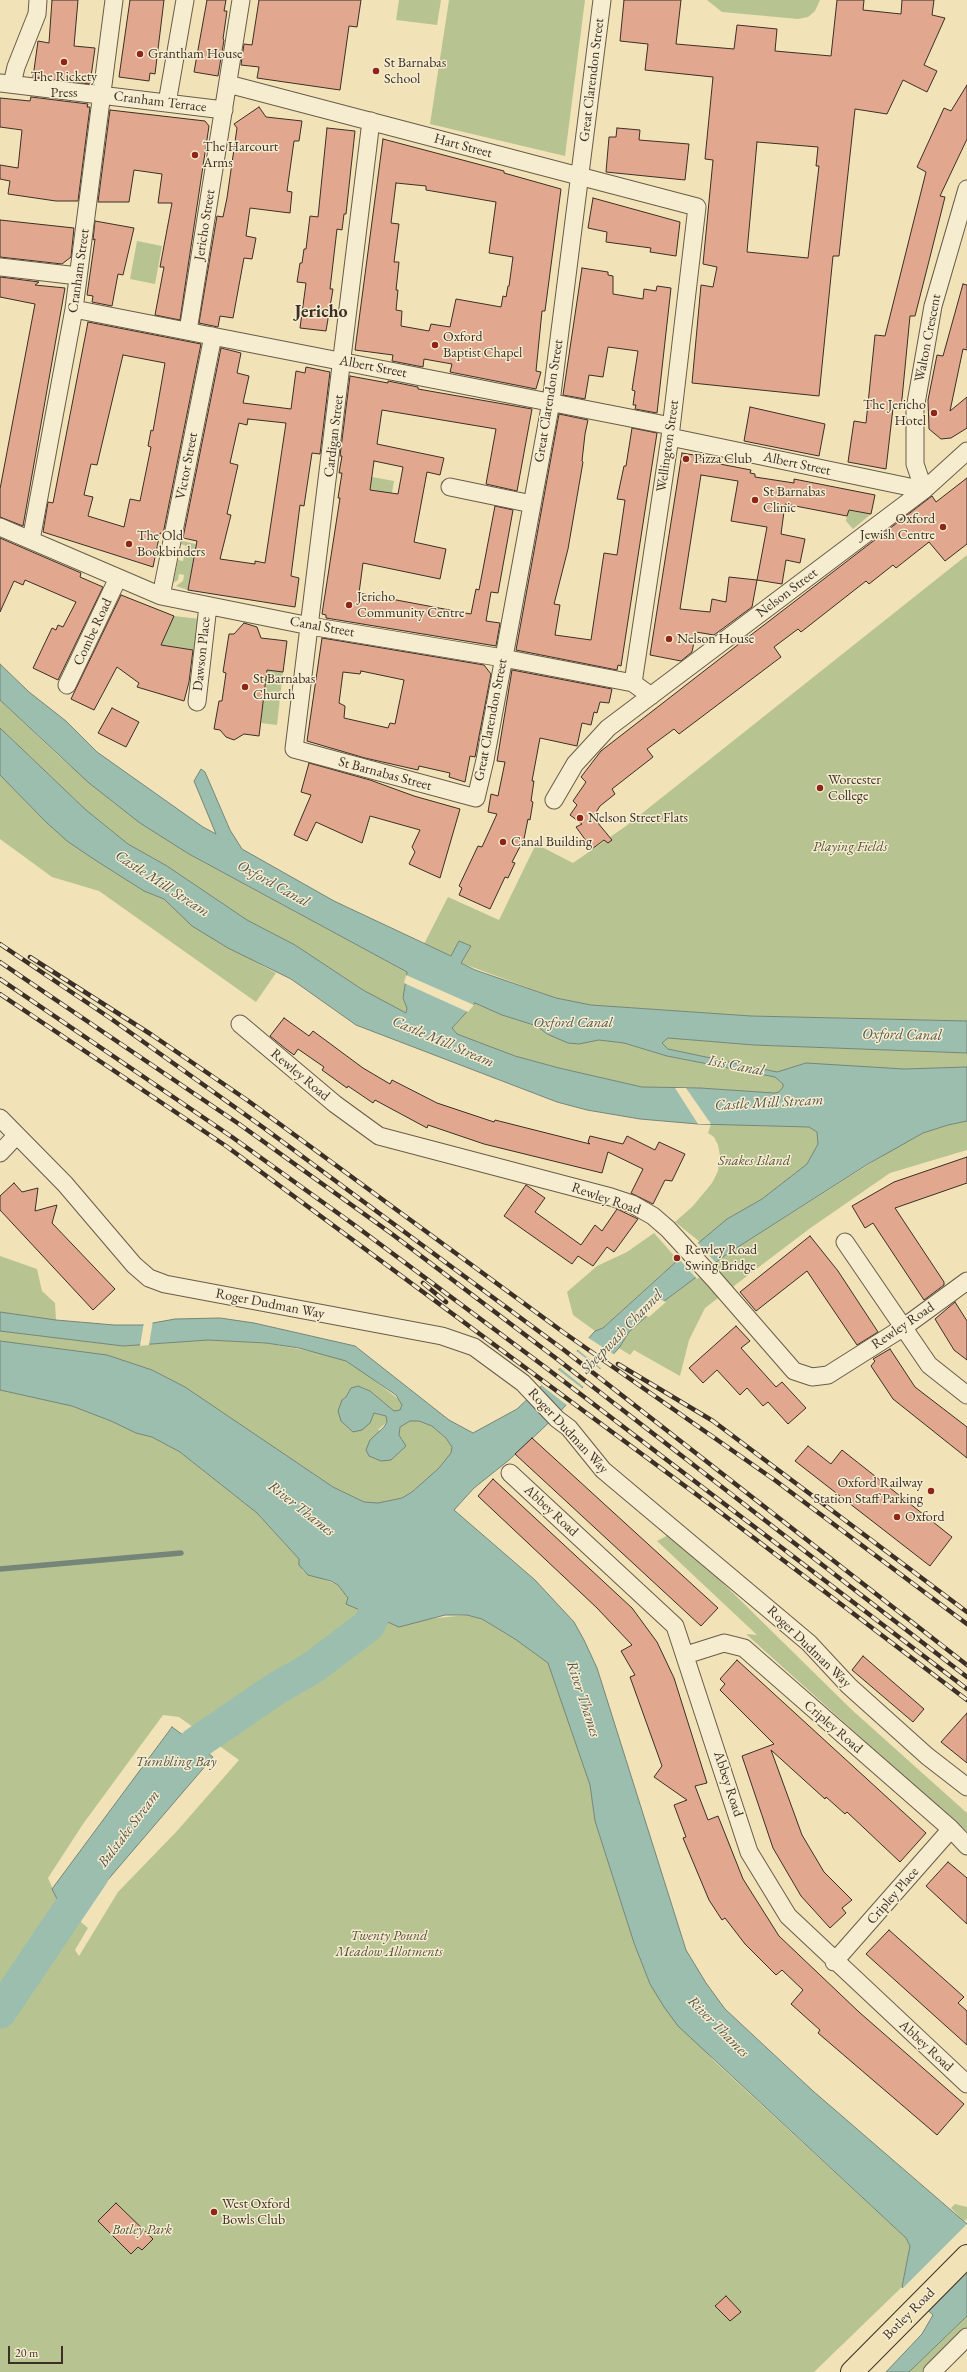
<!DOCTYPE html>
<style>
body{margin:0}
#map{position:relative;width:967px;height:2372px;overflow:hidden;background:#f1e3b7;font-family:"EB Garamond",serif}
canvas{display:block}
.scale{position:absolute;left:8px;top:2346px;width:55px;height:18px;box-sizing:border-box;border:2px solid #3b2f26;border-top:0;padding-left:5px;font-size:12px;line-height:14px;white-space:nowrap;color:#3b2f26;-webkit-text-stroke:3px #f6edd0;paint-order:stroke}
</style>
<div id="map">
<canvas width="967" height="2372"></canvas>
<div class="scale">20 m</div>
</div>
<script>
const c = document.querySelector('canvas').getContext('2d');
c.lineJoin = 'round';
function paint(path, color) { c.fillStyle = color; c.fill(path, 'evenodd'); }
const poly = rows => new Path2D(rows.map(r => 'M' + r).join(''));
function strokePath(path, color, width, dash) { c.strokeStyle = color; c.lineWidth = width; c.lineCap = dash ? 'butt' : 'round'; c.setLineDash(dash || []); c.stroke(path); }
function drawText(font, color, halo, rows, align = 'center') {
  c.font = font + ' "EB Garamond",serif'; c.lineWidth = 3; c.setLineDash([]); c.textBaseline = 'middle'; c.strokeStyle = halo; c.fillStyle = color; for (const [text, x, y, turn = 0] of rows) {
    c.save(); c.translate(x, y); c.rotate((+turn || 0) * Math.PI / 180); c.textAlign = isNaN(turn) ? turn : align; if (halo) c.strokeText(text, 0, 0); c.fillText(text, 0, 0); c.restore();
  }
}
const green = poly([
 [399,0,441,0,437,25,396,20],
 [449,0,585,0,565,156,430,124],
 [707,0,820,0,815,11,808,17,798,19,722,12],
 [137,241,162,246,155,284,130,279],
 [372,477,394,481,392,493,368,503],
 [848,510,871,514,853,529,846,521],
 [182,541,196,544,188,590,176,586,183,581,184,575,179,574,178,580,173,583,178,560,183,561,186,546,181,544],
 [967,555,967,1021,751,1016,591,1005,556,998,461,963,471,946,459,941,452,956,424,944,448,897,499,920,536,844,573,863,626,826],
 [174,616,200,619,195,650,161,645],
 [267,670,283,672,277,725,261,723],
 [0,700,61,758,114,803,189,854,407,972,403,998,407,1008,405,1013,363,990,295,945,247,920,167,866,128,844,86,810,0,728],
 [0,775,67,841,144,891,164,899,261,965,276,973,256,1002,99,891,52,877,0,839],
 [475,1003,502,1015,537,1026,547,1034,579,1044,599,1040,624,1043,667,1056,775,1077,783,1084,783,1087,779,1092,774,1093,700,1088,642,1087,559,1068,515,1056,457,1034,452,1028],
 [668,1038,754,1045,967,1053,967,1067,904,1069,798,1065,784,1071,777,1072,668,1049,662,1043],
 [967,1121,967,1150,890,1173,809,1229,705,1308,689,1340,680,1376,634,1350,630,1355,619,1348,629,1332,659,1305,727,1254,898,1146,923,1133,948,1125],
 [711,1124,809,1127,817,1132,818,1144,807,1164,762,1199,727,1219,700,1242,675,1222,693,1206,712,1183,718,1171,720,1156,718,1145,714,1137,708,1133],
 [654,1233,678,1260,603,1328,595,1331,573,1315,567,1292,597,1266,627,1252],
 [0,1256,37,1269,42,1291,55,1303,56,1320,0,1312],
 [0,1331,123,1346,208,1340,266,1343,330,1355,346,1361,362,1371,401,1401,402,1406,400,1410,394,1411,370,1391,358,1386,351,1388,346,1397,342,1400,341,1421,353,1431,374,1413,386,1416,387,1422,378,1430,403,1440,399,1435,400,1427,410,1421,419,1421,432,1426,446,1438,452,1447,451,1453,439,1468,412,1492,402,1498,378,1503,364,1502,333,1487,185,1387,152,1370,107,1355,0,1341],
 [0,1390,72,1406,111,1421,136,1433,152,1437,180,1452,257,1513,299,1559,303,1571,338,1585,348,1598,346,1604,427,1619,467,1615,482,1619,515,1639,548,1663,590,1785,595,1821,634,1943,650,1984,713,2060,906,2238,910,2246,902,2287,814,2372,0,2372],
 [163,1715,179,1717,239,1760,177,1831,118,1892,79,1956,75,1950,88,1928,59,1903,48,1878,83,1824],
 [672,1533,852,1710,967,1813,967,1833,746,1634,757,1635,657,1541],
 [955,2204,967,2207,967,2219,964,2221,951,2208],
 [967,2316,967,2333,927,2372,909,2372]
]);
const water = poly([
 [0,664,29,692,66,721,97,752,203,827,216,834,194,781,201,769,205,772,230,830,242,849,334,901,451,956,459,941,471,946,461,963,475,970,556,998,591,1005,751,1016,967,1021,967,1053,754,1045,668,1038,662,1043,668,1049,777,1072,806,1063,904,1069,967,1067,967,1121,948,1125,923,1133,868,1164,727,1254,659,1305,629,1332,619,1348,555,1417,509,1460,474,1488,454,1510,535,1580,574,1622,584,1640,597,1668,686,1950,706,1983,725,2009,813,2091,967,2224,967,2316,909,2372,886,2372,922,2334,933,2315,902,2287,910,2246,906,2238,678,2026,664,2007,650,1984,634,1943,595,1821,590,1785,548,1663,515,1639,482,1619,467,1615,445,1615,399,1627,346,1604,348,1598,338,1585,331,1581,308,1575,299,1565,299,1559,257,1513,180,1452,152,1437,136,1433,111,1421,72,1406,0,1390,0,1341,107,1355,152,1370,185,1387,333,1487,364,1502,378,1503,402,1498,412,1492,439,1468,451,1453,452,1447,446,1438,432,1426,419,1421,410,1421,400,1427,399,1435,406,1446,391,1460,381,1461,369,1456,366,1450,370,1440,384,1427,387,1422,386,1416,374,1413,370,1423,362,1430,353,1432,341,1421,338,1411,342,1400,346,1397,351,1388,358,1386,370,1391,394,1411,400,1410,402,1405,396,1395,346,1361,299,1348,266,1343,208,1340,123,1346,0,1331,0,1312,56,1320,114,1325,142,1325,175,1319,220,1318,254,1323,355,1346,449,1420,473,1433,517,1409,570,1359,595,1331,603,1328,678,1260,727,1219,762,1199,807,1164,818,1144,817,1132,809,1127,698,1124,640,1119,587,1110,557,1102,356,1025,291,979,228,948,192,926,164,899,144,891,92,858,67,841,46,822,0,775,0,728,86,810,128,844,167,866,247,920,295,945,363,990,406,1013,407,1008,403,998,407,972,189,854,140,823,89,783,0,700,0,664],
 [475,1003,502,1015,537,1026,547,1034,568,1043,579,1044,599,1040,624,1043,667,1056,775,1077,783,1084,783,1087,779,1092,774,1093,700,1088,642,1087,559,1068,515,1056,457,1034,452,1028,475,1003],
 [172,1727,213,1757,76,1917,59,1903,52,1889,172,1727]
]);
const pier = poly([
 [406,975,474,1005,468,1012,404,983],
 [675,1088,686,1088,711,1124,698,1124],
 [697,1242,717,1264,697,1279,678,1258],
 [652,1296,666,1302,649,1317,635,1312],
 [153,1320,149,1345,140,1346,144,1322],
 [587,1337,615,1355,602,1369,577,1349],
 [575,1350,601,1370,585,1388,559,1367],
 [557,1369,583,1389,568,1406,541,1385],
 [967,2224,967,2273,927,2312,902,2289]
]);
const stream = poly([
 [0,1569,181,1553]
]);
const river = poly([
 [167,1779,195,1744,277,1688,312,1668,369,1625,391,1573],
 [0,2012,93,1874]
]);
const building = poly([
 [52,0,78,0,74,46,95,48,90,84,33,77,38,41,49,43,52,0],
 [130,0,164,0,155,74,150,73,149,81,119,77,130,0],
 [207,0,226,0,224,11,227,11,223,39,224,40,218,76,194,72,207,0],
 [259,0,361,0,357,27,349,26,340,90,257,78,259,67,241,65,244,44,252,45,259,0],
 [624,0,681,0,676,44,734,49,737,25,777,29,775,51,831,56,837,0,864,0,863,10,901,14,902,0,934,0,932,15,945,18,924,65,937,71,927,92,903,80,887,114,855,109,839,256,833,256,819,396,692,383,701,285,713,287,717,267,703,264,713,160,705,159,713,77,645,70,648,44,620,41,624,0],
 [757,142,818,147,816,166,819,166,808,258,747,252,757,142],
 [967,85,967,139,940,196,945,197,929,261,915,316,910,316,901,409,893,408,886,469,848,462,854,421,866,423,875,335,885,336,926,172,917,167,944,108,951,111,967,85],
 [31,97,88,104,87,107,90,107,78,201,56,201,8,194,10,181,0,179,0,165,18,168,22,130,0,127,0,98,30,101,31,97],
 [259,107,266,117,302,121,299,141,294,141,287,191,292,192,290,213,250,208,246,236,256,238,252,259,244,258,233,318,220,316,218,327,199,323,217,216,223,217,227,198,237,128,234,124,259,107],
 [110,110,205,121,209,126,180,320,155,315,164,267,160,267,172,203,158,203,162,174,134,170,129,202,98,202,110,110],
 [327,128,355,131,346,214,344,214,342,230,337,229,330,289,333,289,326,331,300,328,306,283,297,282,300,263,302,263,304,249,306,249,310,216,318,217,327,128],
 [617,128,640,130,639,140,689,144,685,180,606,172,609,137,616,137,617,128],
 [383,139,504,171,504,173,561,189,545,311,542,311,536,371,541,372,536,389,450,372,452,364,424,359,423,367,392,361,393,355,355,350,383,139],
 [396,183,426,186,426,190,496,202,489,253,513,257,509,286,508,286,506,297,503,296,501,307,456,299,450,327,431,324,429,331,401,326,402,311,396,310,398,290,396,290,399,262,394,262,399,224,391,223,396,183],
 [593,198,680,222,676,256,650,252,651,248,606,242,607,232,588,228,593,198],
 [0,220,74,228,71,257,62,264,0,257,0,220],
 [95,221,134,228,123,275,118,274,112,306,92,302,93,296,87,295,95,239,93,240,95,221],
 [582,268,608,272,608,275,613,276,613,294,643,299,644,289,656,291,657,286,671,288,657,413,635,409,636,405,633,405,635,391,632,390,638,351,608,347,603,377,589,375,585,399,563,395,582,268],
 [0,277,39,282,35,285,65,288,23,526,0,517,0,489,35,304,0,297,0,277],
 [963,284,967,285,967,350,963,349,950,411,967,397,967,428,951,438,941,439,929,429,928,400,937,355,943,356,963,284],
 [88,322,201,344,163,534,160,533,153,567,43,532,48,502,53,503,88,322],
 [123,355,165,363,153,431,151,430,148,446,151,447,140,501,130,499,124,527,88,516,93,497,84,495,91,464,97,465,123,355],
 [221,348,241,353,237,373,249,376,243,403,291,409,296,371,305,373,306,367,330,372,320,454,312,453,304,506,300,505,291,576,299,578,295,607,188,590,197,541,183,538,221,348],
 [248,419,286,423,265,563,255,561,255,564,220,559,231,515,227,514,238,465,230,463,239,423,247,425,248,419],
 [350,376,388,383,388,381,418,387,418,389,532,409,517,491,486,484,496,429,382,410,377,444,444,458,440,475,427,472,414,542,446,549,440,579,363,563,359,593,471,614,476,589,479,590,495,506,513,510,498,593,491,592,486,621,500,623,496,646,326,618,326,615,322,614,340,498,338,498,342,473,339,473,342,456,340,456,350,376],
 [374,461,403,467,398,494,370,490,374,461],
 [750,407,825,424,819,456,744,441,750,407],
 [559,414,588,420,585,434,582,461,583,462,568,549,554,604,560,605,555,635,591,640,604,553,617,555,625,500,617,499,624,466,626,466,632,428,657,433,621,666,618,665,617,670,516,650,559,414],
 [682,453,700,456,699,460,751,470,750,473,755,474,755,477,794,483,794,479,875,495,871,514,849,510,847,516,785,504,781,534,805,539,800,563,786,560,782,584,757,580,752,607,714,635,696,632,692,652,681,661,650,655,682,453],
 [701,475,738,481,731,521,767,527,757,580,729,577,726,602,712,599,710,612,680,609,701,475],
 [967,478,967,544,945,561,929,542,896,568,893,565,869,584,866,581,801,632,798,629,774,647,781,657,679,734,674,729,647,749,653,757,612,789,615,794,600,806,593,817,612,840,608,843,604,840,592,849,576,827,582,824,570,815,577,805,573,801,586,782,581,777,601,751,744,640,742,640,747,635,747,638,932,496,936,502,967,478],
 [0,538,81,573,80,577,103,587,58,680,33,668,52,628,56,630,58,625,63,627,76,602,25,580,23,585,14,581,0,612,0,538],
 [121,595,174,616,161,645,193,650,189,682,184,701,137,687,139,683,117,667,94,710,71,699,121,595],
 [244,623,257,627,261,638,287,641,283,672,267,670,259,736,244,734,234,740,226,737,220,730,214,729,219,701,222,701,226,673,223,672,229,634,234,634,244,623],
 [322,638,484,665,491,674,476,752,475,757,470,756,465,782,449,777,450,773,419,766,418,770,365,758,307,741,322,638],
 [361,671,404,680,395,724,390,723,388,728,344,718,345,706,339,703,343,672,360,674,361,671],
 [512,670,612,689,609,703,600,702,597,713,594,712,591,725,582,723,577,746,540,738,532,781,534,781,531,801,533,802,530,820,528,819,524,839,512,862,515,863,508,878,505,877,490,909,459,895,462,888,459,886,478,846,482,847,497,814,488,812,491,794,498,796,505,762,497,761,512,670],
 [112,708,139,722,126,747,98,733,112,708],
 [309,763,370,780,414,796,460,809,440,878,409,864,415,852,412,847,420,830,370,816,362,843,316,822,307,841,294,835,311,795,301,792,309,763],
 [284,1018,309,1036,313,1031,363,1068,390,1084,392,1080,437,1103,494,1122,495,1120,590,1144,588,1142,590,1136,623,1144,627,1136,655,1150,659,1142,685,1154,672,1181,665,1180,653,1204,631,1193,643,1169,608,1152,602,1173,484,1144,428,1125,427,1128,375,1100,373,1103,348,1086,347,1088,322,1070,324,1067,298,1049,294,1055,286,1049,270,1036,284,1018],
 [967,1157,967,1183,895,1208,944,1282,944,1285,924,1300,873,1223,865,1228,852,1206,894,1182,967,1157],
 [14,1183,22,1192,38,1188,35,1211,57,1205,52,1223,115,1289,93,1310,0,1210,0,1196,14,1183],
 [526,1185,545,1198,535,1212,581,1245,595,1225,602,1231,617,1209,638,1219,614,1252,607,1247,593,1266,578,1256,572,1264,504,1216,526,1185],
 [810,1236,838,1271,878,1332,857,1345,807,1271,756,1311,740,1292,810,1236],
 [955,1302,967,1321,967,1360,954,1350,935,1319,955,1302],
 [736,1326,750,1341,741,1348,776,1387,782,1382,806,1408,788,1424,768,1402,763,1406,747,1388,740,1395,717,1370,703,1383,689,1368,736,1326],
 [890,1349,915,1387,967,1427,967,1458,893,1399,871,1366,875,1361,873,1359,890,1349],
 [532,1438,718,1608,701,1626,515,1454,532,1438],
 [808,1446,831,1464,842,1450,952,1537,930,1566,795,1461,808,1446],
 [493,1479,632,1608,657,1642,674,1678,707,1783,695,1786,708,1820,718,1816,743,1879,779,1936,859,2012,964,2104,937,2135,818,2033,820,2030,791,2004,803,1990,782,1970,776,1975,745,1944,725,1918,722,1920,709,1900,683,1838,686,1837,674,1805,687,1800,654,1777,662,1766,630,1677,635,1675,621,1651,632,1645,597,1608,478,1496,493,1479],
 [863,1656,924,1709,913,1722,852,1670,863,1656],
 [737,1660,926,1833,900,1862,847,1812,845,1814,826,1797,825,1799,771,1750,802,1835,824,1872,852,1900,842,1908,846,1913,830,1928,801,1896,773,1848,742,1756,774,1744,720,1690,725,1684,720,1679,737,1660],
 [967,1713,967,1763,941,1742,967,1713],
 [948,1862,967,1878,967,1924,926,1886,948,1862],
 [889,1930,964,1997,958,2003,967,2011,967,2045,866,1954,889,1930],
 [116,2203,153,2239,142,2250,138,2247,131,2254,98,2221,116,2203],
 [726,2296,741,2312,730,2321,715,2306,726,2296]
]);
const minor = poly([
 [0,83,224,110],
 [12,84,16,67,37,14,38,0],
 [228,84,697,207,670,437,633,683],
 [167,103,185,0],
 [371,121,294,749,476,798,485,760,551,402,602,0],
 [0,267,78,276],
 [74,309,671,426],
 [188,331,241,0],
 [670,437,924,490],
 [450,487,532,504],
 [924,490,915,464,915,409,933,306,967,189],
 [0,527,161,596,310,626,503,658,633,683,651,696],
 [31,540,74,309,114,0],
 [161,596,213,336],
 [67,685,118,578],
 [197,702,208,606],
 [554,800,575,764,608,728,924,490,967,451],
 [240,1024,335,1104,379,1136,611,1197,632,1204,653,1216,668,1229,713,1278,794,1371,812,1377,828,1375,904,1327,967,1281],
 [0,1118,65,1184,134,1265,149,1278,165,1284,442,1336,474,1347,523,1383,557,1419,569,1428,603,1470,809,1643,849,1686,927,1756,967,1787],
 [0,1153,16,1136],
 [845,1242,929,1365,967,1395],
 [510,1473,675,1626,749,1852,788,1916,967,2084],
 [686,1655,724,1643,744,1648,951,1829,967,1846],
 [834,1962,951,1829],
 [932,2372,967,2337]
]);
const primary = poly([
 [852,2372,967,2256]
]);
const rail = poly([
 [0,944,110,1018,264,1128,564,1350,967,1665],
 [30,957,152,1035,247,1100,563,1332,776,1481,967,1624],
 [0,962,239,1124,392,1234,557,1359,967,1677],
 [0,979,232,1137,353,1224,545,1367,967,1689],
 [0,994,226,1146,712,1506,967,1700],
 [423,1283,446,1302],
 [618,1364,713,1421,967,1612]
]);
const markers = [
 [140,54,4,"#8f2418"],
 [64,62,4,"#8f2418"],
 [376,71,4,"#8f2418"],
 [195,155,4,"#8f2418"],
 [435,345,4,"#8f2418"],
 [934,413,4,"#8f2418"],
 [686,459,4,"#8f2418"],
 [755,500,4,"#8f2418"],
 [943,527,4,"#8f2418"],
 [129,544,4,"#8f2418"],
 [349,605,4,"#8f2418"],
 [669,639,4,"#8f2418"],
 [245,687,4,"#8f2418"],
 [820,788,4,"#8f2418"],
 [580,818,4,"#8f2418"],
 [503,842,4,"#8f2418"],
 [677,1258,4,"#8f2418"],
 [931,1491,4,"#8f2418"],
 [897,1517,4,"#8f2418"],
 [214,2212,4,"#8f2418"]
];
const poiNames = [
 ["Grantham House",148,54],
 ["St Barnabas",384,63],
 ["School",384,79],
 ["The Rickety",64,77,"center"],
 ["Press",64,93,"center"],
 ["The Harcourt",203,147],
 ["Arms",203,163],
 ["Oxford",443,337],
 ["Baptist Chapel",443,353],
 ["The Jericho",926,405,"right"],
 ["Hotel",926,421,"right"],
 ["Pizza Club",694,459],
 ["St Barnabas",763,492],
 ["Clinic",763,508],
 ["Oxford",935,519,"right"],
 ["Jewish Centre",935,535,"right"],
 ["The Old",137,536],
 ["Bookbinders",137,552],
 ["Jericho",357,597],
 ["Community Centre",357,613],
 ["Nelson House",677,639],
 ["St Barnabas",253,679],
 ["Church",253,695],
 ["Worcester",828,780],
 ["College",828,796],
 ["Nelson Street Flats",588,818],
 ["Canal Building",511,842],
 ["Rewley Road",685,1250],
 ["Swing Bridge",685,1266],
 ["Oxford Railway",923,1483,"right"],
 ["Station Staff Parking",923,1499,"right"],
 ["Oxford",905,1517],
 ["West Oxford",222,2204],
 ["Bowls Club",222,2220]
];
const streetNames = [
 ["Great Clarendon Street",592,80,-83],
 ["Cranham Terrace",160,102,7],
 ["Hart Street",463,146,15],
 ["Jericho Street",205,225,-81],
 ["Cranham Street",79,271,-82],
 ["Walton Crescent",928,338,-79],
 ["Albert Street",373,367,11],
 ["Great Clarendon Street",549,401,-81],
 ["Cardigan Street",334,436,-83],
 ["Wellington Street",668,446,-82],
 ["Albert Street",797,464,12],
 ["Victor Street",187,466,-79],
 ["Nelson Street",787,593,-37],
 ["Canal Street",322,627,10],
 ["Combe Road",93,632,-65],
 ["Dawson Place",202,654,-84],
 ["Great Clarendon Street",491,720,-79],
 ["St Barnabas Street",385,774,15],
 ["Rewley Road",300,1075,40],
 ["Rewley Road",606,1199,19],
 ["Roger Dudman Way",270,1304,11],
 ["Rewley Road",903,1326,-34],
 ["Roger Dudman Way",568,1431,47],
 ["Abbey Road",551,1511,43],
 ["Roger Dudman Way",809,1647,44],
 ["Cripley Road",833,1727,41],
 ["Abbey Road",728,1784,72],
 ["Cripley Place",893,1896,-49],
 ["Abbey Road",926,2046,43],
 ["Botley Road",909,2314,-45]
];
const parkNames = [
 ["Playing Fields",850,847],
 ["Snakes Island",754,1161],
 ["Twenty Pound",389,1936],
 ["Meadow Allotments",389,1952],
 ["Botley Park",142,2230]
];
const waterNames = [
 ["Castle Mill Stream",162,884,33],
 ["Oxford Canal",273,884,29],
 ["Oxford Canal",573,1023],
 ["Oxford Canal",902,1035,1],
 ["Castle Mill Stream",443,1042,23],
 ["Isis Canal",736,1066,11],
 ["Castle Mill Stream",769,1103,-3],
 ["Sheepwash Channel",622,1332,-46],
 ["River Thames",301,1509,38],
 ["River Thames",583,1699,72],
 ["Tumbling Bay",176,1762],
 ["Bulstake Stream",129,1829,-53],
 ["River Thames",718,2027,45]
];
const districtNames = [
 ["Jericho",321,312]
];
paint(green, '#b7c491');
paint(water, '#9bbeaf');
strokePath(water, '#758578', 1);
paint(pier, '#f1e3b7');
strokePath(stream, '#758578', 5.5);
strokePath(river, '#9bbeaf', 33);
paint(building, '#e1a88f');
strokePath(building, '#3b2f26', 1);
strokePath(minor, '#685c4a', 19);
strokePath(primary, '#3b2f26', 24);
strokePath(minor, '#f6edd0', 17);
strokePath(primary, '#f1e3b7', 22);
strokePath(rail, '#3b2f26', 4.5);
strokePath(rail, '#f6edd0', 3, [9]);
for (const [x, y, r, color] of markers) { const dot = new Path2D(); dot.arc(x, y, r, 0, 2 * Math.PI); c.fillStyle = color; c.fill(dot); strokePath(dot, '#f6edd0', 1.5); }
drawText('14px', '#3b2f26', '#f6edd0', poiNames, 'left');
drawText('14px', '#3b2f26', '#f6edd0', streetNames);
drawText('italic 14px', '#544d3b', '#f6edd0', parkNames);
drawText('italic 15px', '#535348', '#f6edd0', waterNames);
drawText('bold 18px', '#3b2f26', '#f6edd0', districtNames);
</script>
